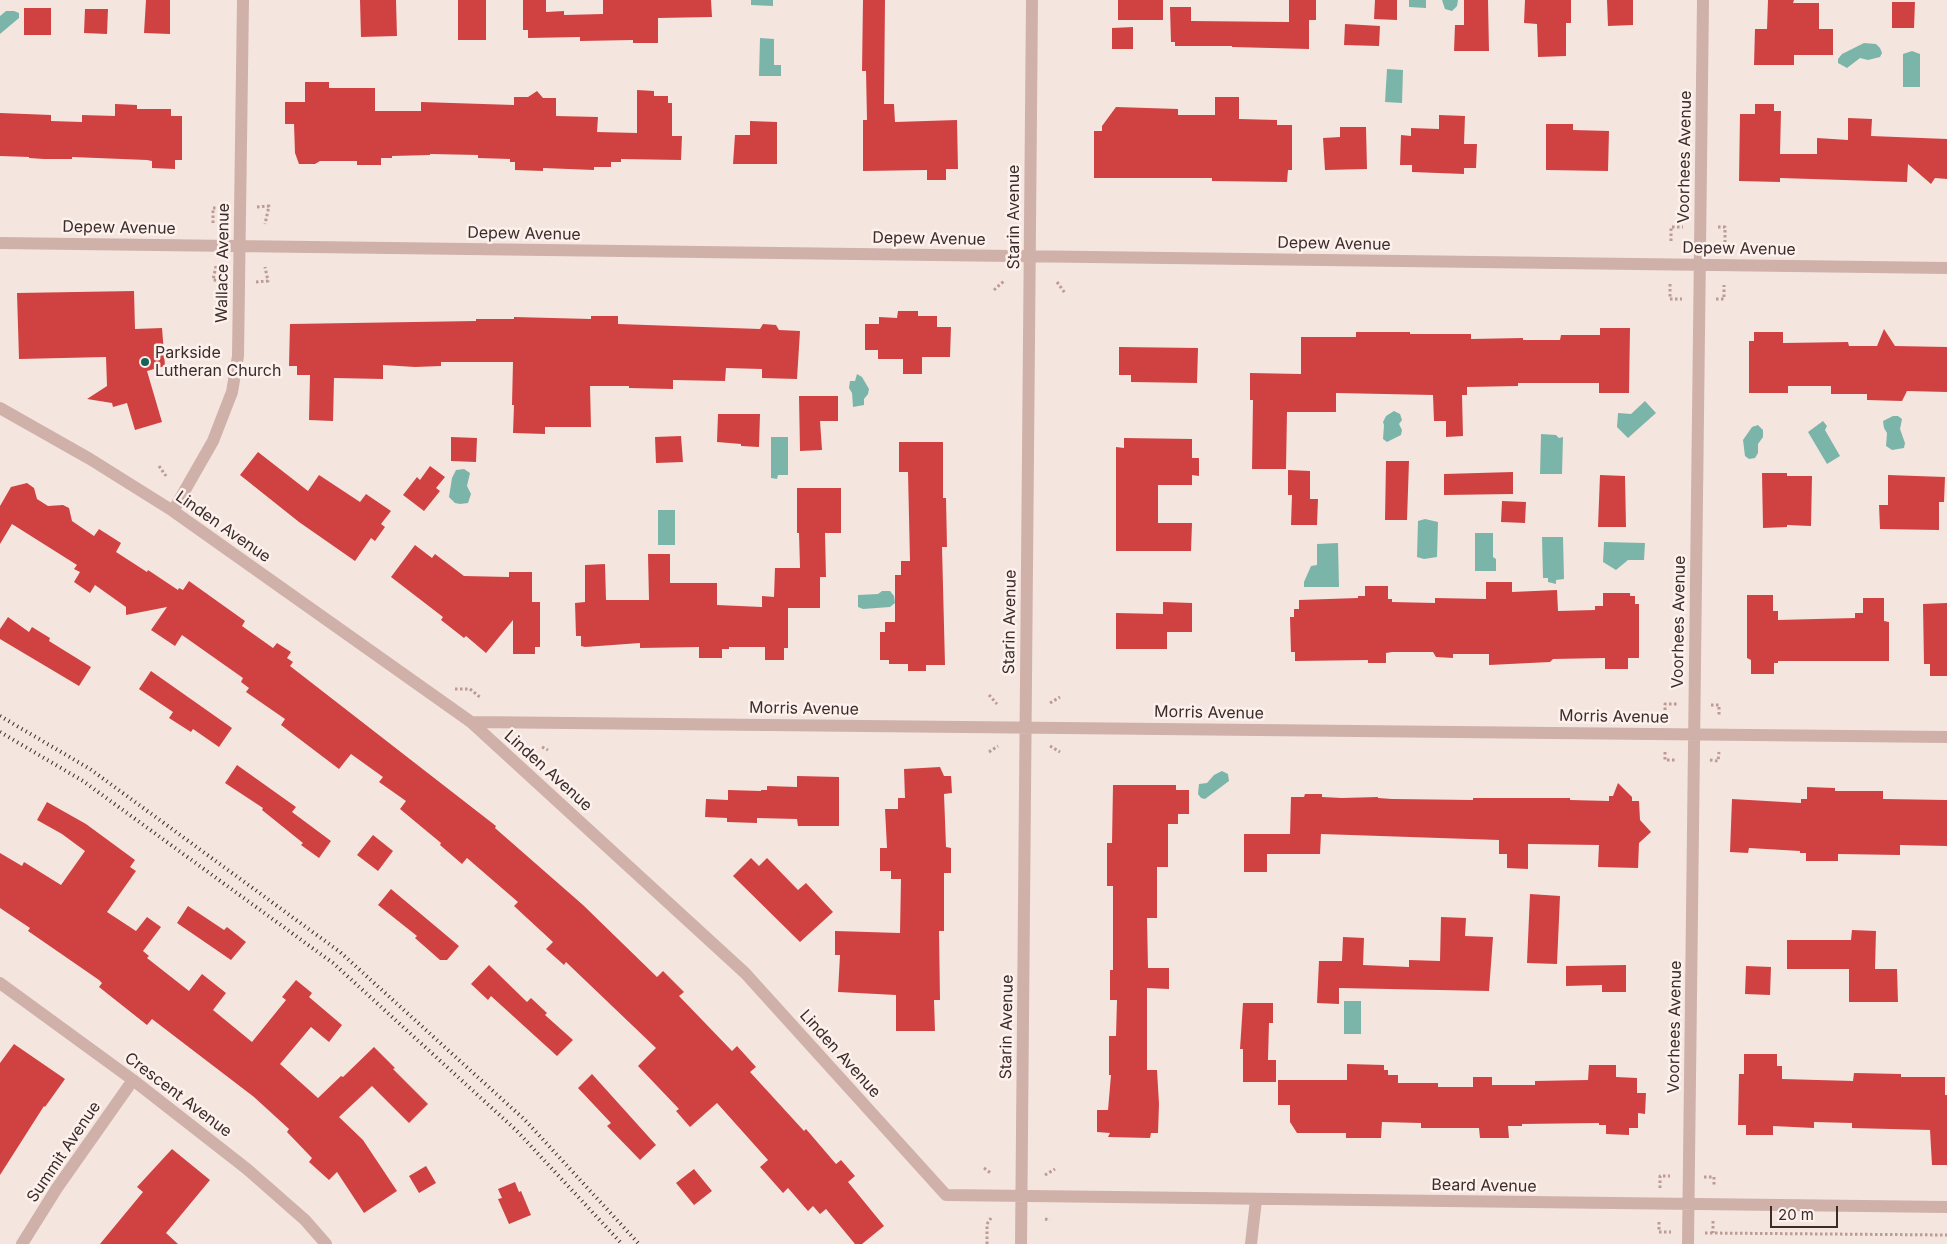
<!DOCTYPE html>
<style>
body{margin:0}
#map{position:relative;width:1947px;height:1244px;overflow:hidden;background:#f5e5df;font-family:Inter,sans-serif}
canvas{display:block}
.scale{position:absolute;left:1770px;top:1206px;width:68px;height:22px;box-sizing:border-box;border:2px solid #3b2b29;border-top:0;padding-left:6px;font-size:15px;line-height:18px;white-space:nowrap;color:#3b2b29;-webkit-text-stroke:4px #fcf1ec;paint-order:stroke}
</style>
<div id="map">
<canvas width="1947" height="1244"></canvas>
<div class="scale">20 m</div>
</div>
<script>
const c = document.querySelector('canvas').getContext('2d');
c.lineJoin = 'round';
function paint(path, color) { c.fillStyle = color; c.fill(path, 'evenodd'); }
const poly = rows => new Path2D(rows.map(r => 'M' + r).join(''));
function strokePath(path, color, width, dash) { c.strokeStyle = color; c.lineWidth = width; c.lineCap = dash ? 'butt' : 'round'; c.setLineDash(dash || []); c.stroke(path); }
function drawText(font, color, halo, rows, align = 'center') {
  c.font = font + ' Inter,sans-serif'; c.lineWidth = 5; c.setLineDash([]); c.textBaseline = 'middle'; c.strokeStyle = halo; c.fillStyle = color; for (const [text, x, y, turn = 0] of rows) {
    c.save(); c.translate(x, y); c.rotate((+turn || 0) * Math.PI / 180); c.textAlign = isNaN(turn) ? turn : align; if (halo) c.strokeText(text, 0, 0); c.fillText(text, 0, 0); c.restore();
  }
}
const water = poly([
 [751,0,773,0,773,6,751,5],
 [1409,0,1426,0,1426,8,1409,7],
 [1442,0,1458,0,1457,6,1452,11,1445,9],
 [6,11,14,11,19,13,19,18,0,34,0,16],
 [760,38,774,39,774,65,781,65,781,76,759,76],
 [1864,43,1876,44,1880,48,1882,53,1880,57,1868,60,1860,58,1847,68,1838,63,1838,59,1842,54],
 [1912,51,1920,54,1920,87,1903,87,1903,54],
 [1387,69,1403,70,1402,103,1385,102],
 [857,374,862,377,869,389,868,394,864,399,864,405,853,407,852,393,849,388,850,381,855,381],
 [1645,401,1656,413,1628,438,1617,427,1618,413,1631,414],
 [1394,411,1400,414,1402,420,1399,424,1402,430,1401,435,1387,442,1383,439,1384,425,1383,422,1386,416],
 [1893,416,1898,416,1902,419,1900,429,1905,443,1904,448,1892,450,1886,446,1887,433,1884,428,1883,421],
 [1823,421,1827,426,1825,430,1840,456,1827,464,1808,432],
 [1758,425,1763,430,1763,437,1758,444,1758,453,1755,458,1749,459,1745,456,1743,440,1752,427],
 [1541,434,1556,435,1559,438,1563,437,1562,474,1540,474],
 [771,437,788,437,788,475,778,475,777,479,771,478],
 [464,469,470,473,467,486,471,494,468,503,460,504,455,503,449,497,452,478,456,470],
 [658,510,675,510,675,545,658,545],
 [1425,519,1438,522,1437,557,1424,559,1417,557,1418,521],
 [1475,533,1493,533,1493,557,1496,559,1496,571,1475,571],
 [1542,537,1563,537,1564,579,1556,580,1556,584,1548,582,1548,578,1543,578],
 [1604,542,1645,543,1644,560,1628,560,1616,570,1603,562],
 [1338,543,1339,587,1304,587,1304,582,1311,566,1317,565,1317,544],
 [882,591,890,591,894,596,895,603,890,607,863,609,858,607,858,595,878,594],
 [1222,771,1228,774,1229,781,1205,799,1201,798,1198,794,1199,784,1207,783,1214,775],
 [1344,1001,1361,1001,1361,1034,1344,1034]
]);
const building = poly([
 [146,0,170,0,170,34,144,33],
 [360,0,396,0,397,36,361,37],
 [458,0,486,0,486,40,458,40],
 [523,0,546,0,546,12,564,11,564,15,603,14,603,0,711,0,712,17,658,18,658,43,633,43,633,40,580,41,580,37,528,38,528,30,523,30],
 [863,0,885,0,884,104,894,104,895,122,957,120,958,169,946,169,946,180,927,180,927,170,863,171,863,120,867,120,866,71,862,71],
 [1118,0,1163,0,1163,20,1118,20],
 [1289,0,1316,0,1316,20,1309,20,1309,49,1232,47,1232,46,1175,46,1175,42,1171,42,1170,7,1191,7,1191,21,1289,22],
 [1375,0,1397,0,1397,20,1374,19],
 [1464,0,1488,0,1489,51,1454,51,1455,25,1464,25],
 [1525,0,1571,0,1571,23,1566,23,1566,56,1538,57,1537,24,1524,23],
 [1607,0,1633,0,1633,25,1608,26],
 [1768,0,1794,0,1793,3,1819,3,1819,29,1833,29,1833,55,1794,55,1794,65,1754,65,1755,29,1767,29],
 [1892,2,1915,2,1914,28,1892,28],
 [24,8,51,8,51,35,24,35],
 [85,9,108,9,107,34,84,33],
 [1345,24,1380,26,1379,46,1344,45],
 [1133,27,1133,49,1112,49,1112,28],
 [305,82,329,82,329,88,375,88,375,111,421,111,421,102,514,105,514,97,528,97,537,91,543,98,556,98,556,116,598,117,597,132,637,133,637,90,654,91,654,96,668,96,668,103,672,103,672,136,682,136,681,160,621,159,621,162,611,162,611,167,594,167,594,170,543,168,543,171,515,170,515,162,510,162,510,159,478,158,478,155,430,154,430,155,392,156,392,158,381,158,381,165,357,165,357,161,320,161,315,164,299,164,295,153,294,124,285,124,285,102,305,102],
 [1215,97,1239,97,1239,119,1277,120,1277,125,1292,125,1292,170,1288,170,1287,182,1212,181,1212,178,1094,178,1094,131,1102,131,1102,126,1116,107,1178,109,1178,115,1215,115],
 [115,104,137,105,137,109,171,109,171,116,182,116,182,160,175,160,175,169,152,168,152,161,147,160,72,157,72,159,44,159,29,158,29,157,0,156,0,113,51,115,51,121,82,122,82,115,115,116],
 [1755,104,1774,104,1774,111,1781,111,1780,154,1817,154,1817,138,1848,140,1848,118,1872,119,1871,136,1947,139,1947,179,1935,178,1931,184,1908,164,1907,182,1780,178,1780,182,1739,181,1740,114,1755,114],
 [1439,115,1465,116,1464,144,1477,144,1476,168,1464,168,1464,174,1412,172,1412,165,1400,165,1401,135,1411,136,1411,128,1439,129],
 [750,121,777,122,777,164,733,164,735,135,750,135],
 [1546,124,1573,124,1573,130,1609,131,1608,171,1546,170],
 [1340,127,1366,127,1367,169,1325,170,1323,138,1340,137],
 [134,291,135,329,162,328,165,366,147,371,162,422,135,430,127,403,113,407,112,403,87,399,107,386,106,357,19,359,17,293],
 [898,311,918,311,918,316,937,316,937,327,951,327,950,357,922,357,922,374,903,374,903,359,878,359,878,350,865,350,865,324,879,324,879,317,897,318],
 [591,316,618,316,618,324,760,329,763,324,776,325,779,330,800,331,797,379,762,378,762,369,726,368,725,381,673,380,673,389,629,388,629,386,590,386,591,427,545,427,545,434,513,433,514,405,512,405,513,362,441,362,441,366,415,367,383,365,383,379,334,378,333,421,309,420,310,375,297,375,297,366,289,366,290,324,476,321,476,319,514,319,514,317,591,319],
 [1600,328,1630,328,1629,393,1599,393,1599,383,1518,383,1518,386,1467,387,1467,395,1462,395,1463,436,1446,437,1446,421,1434,421,1433,395,1336,393,1336,412,1287,412,1286,469,1252,469,1253,400,1250,400,1250,373,1301,374,1301,337,1356,337,1356,332,1410,332,1410,334,1471,334,1471,339,1523,338,1523,340,1560,340,1561,335,1600,335],
 [1884,329,1895,346,1947,347,1947,392,1907,391,1902,401,1867,400,1867,394,1831,394,1831,386,1788,386,1788,393,1749,393,1749,341,1754,341,1754,332,1783,332,1783,343,1848,342,1849,346,1877,346],
 [1119,347,1198,348,1197,383,1131,382,1131,375,1119,375],
 [799,396,838,396,838,421,820,421,822,450,800,451],
 [718,414,760,414,759,447,741,446,741,444,717,442],
 [681,436,683,462,656,463,655,437],
 [451,437,477,438,476,462,451,461],
 [1124,438,1192,439,1192,458,1199,458,1199,476,1192,475,1192,485,1158,485,1158,523,1192,523,1191,551,1116,551,1116,447,1124,448],
 [899,442,943,442,943,498,946,498,947,547,942,547,945,665,926,665,926,671,908,671,908,664,889,664,889,660,880,660,880,632,885,632,885,622,895,622,895,575,901,575,901,561,910,561,908,472,899,472],
 [258,452,308,491,319,475,360,502,366,494,391,511,381,524,385,527,375,541,371,538,355,561,299,522,240,475],
 [1386,461,1409,461,1407,520,1385,520],
 [430,466,445,477,436,488,440,491,424,511,403,495,417,477,420,480],
 [1288,470,1310,471,1310,499,1318,499,1317,525,1291,525,1292,495,1288,495],
 [1513,472,1513,494,1444,495,1444,474],
 [1762,473,1787,473,1787,476,1812,476,1811,526,1787,525,1787,527,1763,528],
 [1600,475,1625,476,1626,527,1598,527],
 [1888,475,1945,477,1944,502,1939,502,1939,530,1880,529,1879,505,1888,505],
 [27,483,34,488,37,499,48,506,63,505,69,508,72,521,94,536,99,529,121,543,116,552,147,572,148,570,178,590,179,588,183,590,189,581,245,621,242,626,273,648,277,643,291,652,287,658,293,662,290,666,496,826,495,828,583,905,657,977,663,971,684,992,679,996,732,1051,737,1046,756,1067,750,1072,804,1131,806,1129,836,1164,841,1160,855,1176,848,1182,884,1226,862,1244,855,1244,826,1209,820,1214,813,1206,808,1211,788,1188,783,1193,760,1167,768,1160,717,1103,690,1127,676,1111,679,1109,638,1066,656,1048,566,962,564,965,546,949,553,942,514,906,518,902,467,858,462,864,440,845,441,843,400,809,406,801,379,782,383,777,351,754,339,769,281,725,285,719,246,692,249,688,241,682,243,678,182,635,175,646,151,630,167,607,126,615,126,607,95,585,90,593,74,582,80,572,74,569,77,565,12,524,0,544,0,506,11,487],
 [797,488,841,488,841,533,825,533,826,577,820,577,820,608,788,608,788,648,784,648,784,660,765,660,765,647,729,647,729,649,722,649,722,658,699,658,699,647,640,648,640,643,585,647,581,646,581,636,576,636,575,603,585,602,585,565,605,564,606,600,649,600,648,554,670,554,670,583,717,583,717,605,762,607,762,596,774,597,775,568,800,568,799,533,797,533],
 [1502,501,1526,502,1525,523,1501,522],
 [415,545,432,558,435,554,464,576,509,577,509,572,532,572,532,602,540,602,540,647,535,647,535,654,513,654,513,620,486,653,466,636,464,638,441,620,443,617,391,577],
 [1486,582,1512,582,1512,592,1557,590,1558,611,1595,610,1595,606,1603,606,1603,593,1630,593,1630,596,1635,596,1635,604,1639,604,1639,658,1628,658,1628,669,1605,669,1605,658,1553,659,1550,662,1489,665,1489,654,1453,654,1453,658,1436,657,1433,652,1392,652,1386,653,1386,663,1368,663,1368,660,1295,661,1295,652,1291,652,1290,617,1294,617,1294,609,1299,609,1299,600,1358,598,1358,596,1365,596,1365,586,1388,586,1388,599,1392,599,1392,602,1435,603,1435,598,1486,599],
 [1747,595,1773,595,1773,611,1778,611,1778,620,1855,618,1855,613,1863,613,1863,598,1884,598,1884,621,1889,622,1889,661,1778,661,1778,663,1774,663,1774,674,1751,674,1751,660,1747,658],
 [1163,602,1192,603,1192,632,1167,632,1167,649,1116,649,1116,613,1163,614],
 [1947,603,1947,676,1930,676,1930,664,1924,664,1923,604],
 [8,617,29,632,32,627,50,638,49,641,91,667,79,686,0,639,0,629],
 [151,671,232,728,219,747,193,729,191,732,169,718,173,712,139,689],
 [237,765,296,807,292,812,331,841,319,858,301,845,303,843,262,810,263,808,225,783],
 [940,767,944,776,951,776,952,793,944,794,946,847,951,848,951,873,944,873,944,931,939,931,940,1000,934,1000,935,1031,896,1031,896,995,838,992,840,955,835,955,835,931,900,933,901,879,891,879,891,871,880,871,880,848,887,848,885,809,898,809,898,798,905,798,904,769],
 [797,776,839,777,839,826,798,826,797,819,757,818,757,823,727,822,727,818,705,817,706,799,728,800,728,790,761,791,761,790,767,790,767,786,797,787],
 [1618,783,1632,797,1632,801,1639,801,1640,820,1651,832,1639,843,1638,868,1598,867,1599,845,1528,844,1528,869,1507,868,1507,854,1499,854,1499,840,1321,834,1320,854,1267,854,1267,872,1244,872,1244,834,1290,834,1291,797,1304,797,1305,794,1322,794,1322,797,1342,798,1378,797,1378,798,1392,799,1473,800,1473,798,1570,798,1570,800,1609,801,1609,796,1613,796],
 [1113,785,1176,785,1176,790,1189,790,1189,814,1178,814,1178,824,1168,824,1168,867,1157,867,1157,918,1147,918,1148,968,1169,968,1169,989,1147,988,1147,1070,1157,1070,1159,1104,1158,1133,1151,1133,1150,1138,1108,1137,1110,1133,1097,1132,1097,1110,1108,1110,1111,1075,1109,1075,1109,1036,1116,1036,1117,1000,1110,1000,1110,970,1113,970,1113,886,1107,886,1107,843,1112,843],
 [1807,787,1835,788,1835,791,1883,791,1883,799,1947,800,1947,846,1900,845,1900,855,1838,854,1838,861,1806,861,1806,853,1800,853,1800,851,1749,848,1748,853,1730,852,1732,799,1801,803,1801,799,1807,799],
 [47,802,86,824,135,860,130,867,136,871,107,912,136,931,147,917,161,927,143,951,149,956,147,958,189,991,202,974,226,993,213,1010,252,1042,286,1000,282,997,296,980,312,993,309,997,342,1025,329,1042,311,1027,280,1064,318,1098,341,1076,343,1077,374,1047,395,1068,393,1069,428,1104,409,1123,372,1086,339,1117,363,1140,397,1191,364,1213,337,1172,329,1180,309,1162,312,1158,287,1132,289,1129,254,1097,152,1019,147,1025,99,987,102,983,99,980,28,931,30,928,0,908,0,853,22,866,24,862,61,885,85,851,62,834,37,820],
 [373,835,393,851,378,871,357,855],
 [751,858,759,866,767,858,798,890,806,883,833,912,800,942,733,876],
 [391,889,459,946,447,960,440,960,415,938,417,936,378,905],
 [1530,894,1560,896,1557,964,1527,963],
 [188,906,224,930,227,927,246,942,231,960,177,923],
 [1441,917,1466,918,1465,936,1493,937,1489,991,1339,988,1339,1004,1317,1003,1319,961,1342,961,1343,937,1364,938,1363,965,1409,967,1409,960,1440,961],
 [1852,930,1876,931,1875,969,1897,969,1898,1002,1849,1002,1849,969,1787,969,1787,940,1851,940],
 [489,965,527,1002,531,998,547,1013,545,1015,573,1040,557,1056,491,996,488,1000,471,984],
 [1626,965,1626,992,1602,992,1602,985,1566,986,1566,966],
 [1746,966,1771,967,1770,995,1745,994],
 [1243,1003,1273,1003,1273,1023,1269,1023,1268,1060,1276,1060,1276,1082,1243,1082,1243,1049,1240,1049],
 [14,1044,65,1079,45,1107,44,1106,0,1175,0,1063],
 [1744,1054,1777,1054,1777,1066,1782,1066,1782,1079,1853,1081,1854,1073,1901,1074,1901,1077,1945,1077,1945,1095,1947,1095,1947,1165,1932,1165,1930,1130,1852,1128,1852,1123,1814,1122,1814,1128,1773,1126,1773,1135,1746,1135,1746,1125,1738,1125,1739,1074,1744,1074],
 [1347,1064,1384,1065,1384,1070,1388,1070,1388,1075,1398,1075,1398,1083,1438,1083,1438,1087,1473,1087,1473,1077,1492,1077,1492,1085,1535,1085,1535,1081,1588,1080,1589,1065,1616,1065,1616,1077,1637,1078,1637,1093,1646,1093,1645,1114,1638,1113,1638,1128,1629,1128,1629,1135,1606,1134,1606,1125,1599,1125,1599,1123,1522,1124,1522,1126,1508,1126,1509,1138,1480,1138,1479,1128,1421,1128,1421,1123,1382,1122,1381,1138,1346,1138,1346,1133,1297,1133,1290,1122,1290,1105,1278,1105,1278,1080,1347,1080],
 [592,1074,656,1145,640,1160,607,1126,611,1123,578,1088],
 [172,1149,210,1180,166,1233,178,1244,100,1244,143,1192,137,1187],
 [426,1166,436,1183,419,1193,409,1176],
 [694,1169,712,1191,694,1205,676,1183],
 [515,1182,519,1192,521,1191,531,1215,509,1224,498,1199,502,1198,498,1189]
]);
const path = poly([
 [257,207,269,206,265,224],
 [213,223,213,208,224,208],
 [1718,227,1725,227,1725,242],
 [1671,241,1671,227,1683,227],
 [216,266,213,280,223,281],
 [256,282,268,281,265,267],
 [1057,282,1065,293],
 [1670,284,1670,299,1682,299],
 [994,290,1004,281],
 [1716,299,1724,299,1724,285],
 [159,466,166,476],
 [455,689,470,689,481,698],
 [989,695,997,704],
 [1050,703,1060,697],
 [1711,705,1719,705,1719,716],
 [1665,715,1665,704,1677,704],
 [1050,746,1060,752],
 [542,747,548,750],
 [989,752,998,746],
 [1665,752,1665,760,1676,760],
 [1710,760,1718,761,1719,752],
 [984,1168,992,1174],
 [1045,1175,1055,1169],
 [1704,1177,1714,1177,1714,1186],
 [1660,1188,1660,1176,1670,1176],
 [1045,1219,1050,1220],
 [1713,1221,1713,1233],
 [1659,1222,1659,1232,1671,1232],
 [1705,1233,1947,1235],
 [987,1244,987,1224,991,1218]
]);
const minor = poly([
 [0,243,1947,268],
 [0,408,90,459,173,511,471,722,745,973,946,1195,1947,1207],
 [173,511,213,441,232,392,238,356,243,0],
 [471,722,1947,737],
 [0,983,133,1080,247,1169,305,1220,326,1244],
 [22,1244,57,1188,133,1080],
 [1021,1244,1032,0],
 [1251,1244,1256,1200],
 [1688,1244,1703,0]
]);
const rail = poly([
 [0,716,90,769,340,952,525,1120,639,1244],
 [0,732,83,781,333,963,516,1130,622,1244]
]);
const markers = [
 [145,362,5,"#1a6255"]
];
const streetNames = [
 ["Voorhees Avenue",1685,157,-89],
 ["Starin Avenue",1014,217,-90],
 ["Depew Avenue",119,228,1],
 ["Depew Avenue",524,234,1],
 ["Depew Avenue",929,239,1],
 ["Depew Avenue",1334,244,1],
 ["Depew Avenue",1739,249,1],
 ["Wallace Avenue",223,263,-89],
 ["Linden Avenue",223,527,35],
 ["Starin Avenue",1010,622,-89],
 ["Voorhees Avenue",1679,622,-89],
 ["Morris Avenue",804,709,1],
 ["Morris Avenue",1209,713,1],
 ["Morris Avenue",1614,717,1],
 ["Linden Avenue",548,771,42],
 ["Starin Avenue",1007,1027,-89],
 ["Voorhees Avenue",1675,1027,-89],
 ["Linden Avenue",840,1054,48],
 ["Crescent Avenue",178,1095,37],
 ["Summit Avenue",64,1152,-56],
 ["Beard Avenue",1484,1186,1]
];
const poiNames = [
 ["Parkside",155,353],
 ["Lutheran Church",155,371]
];
paint(water, '#7bb5a9');
paint(building, '#d04242');
strokePath(path, '#bb9b93', 3, [2.5, 2.5]);
strokePath(minor, '#cfb1a9', 12);
strokePath(rail, '#3b2b29', 4, [1, 4]);
for (const [x, y, r, color] of markers) { const dot = new Path2D(); dot.arc(x, y, r, 0, 2 * Math.PI); c.fillStyle = color; c.fill(dot); strokePath(dot, '#fcf1ec', 2); }
drawText('16px', '#3b2b29', '#fcf1ec', streetNames);
drawText('16px', '#3b2b29', '#fcf1ec', poiNames, 'left');
</script>
